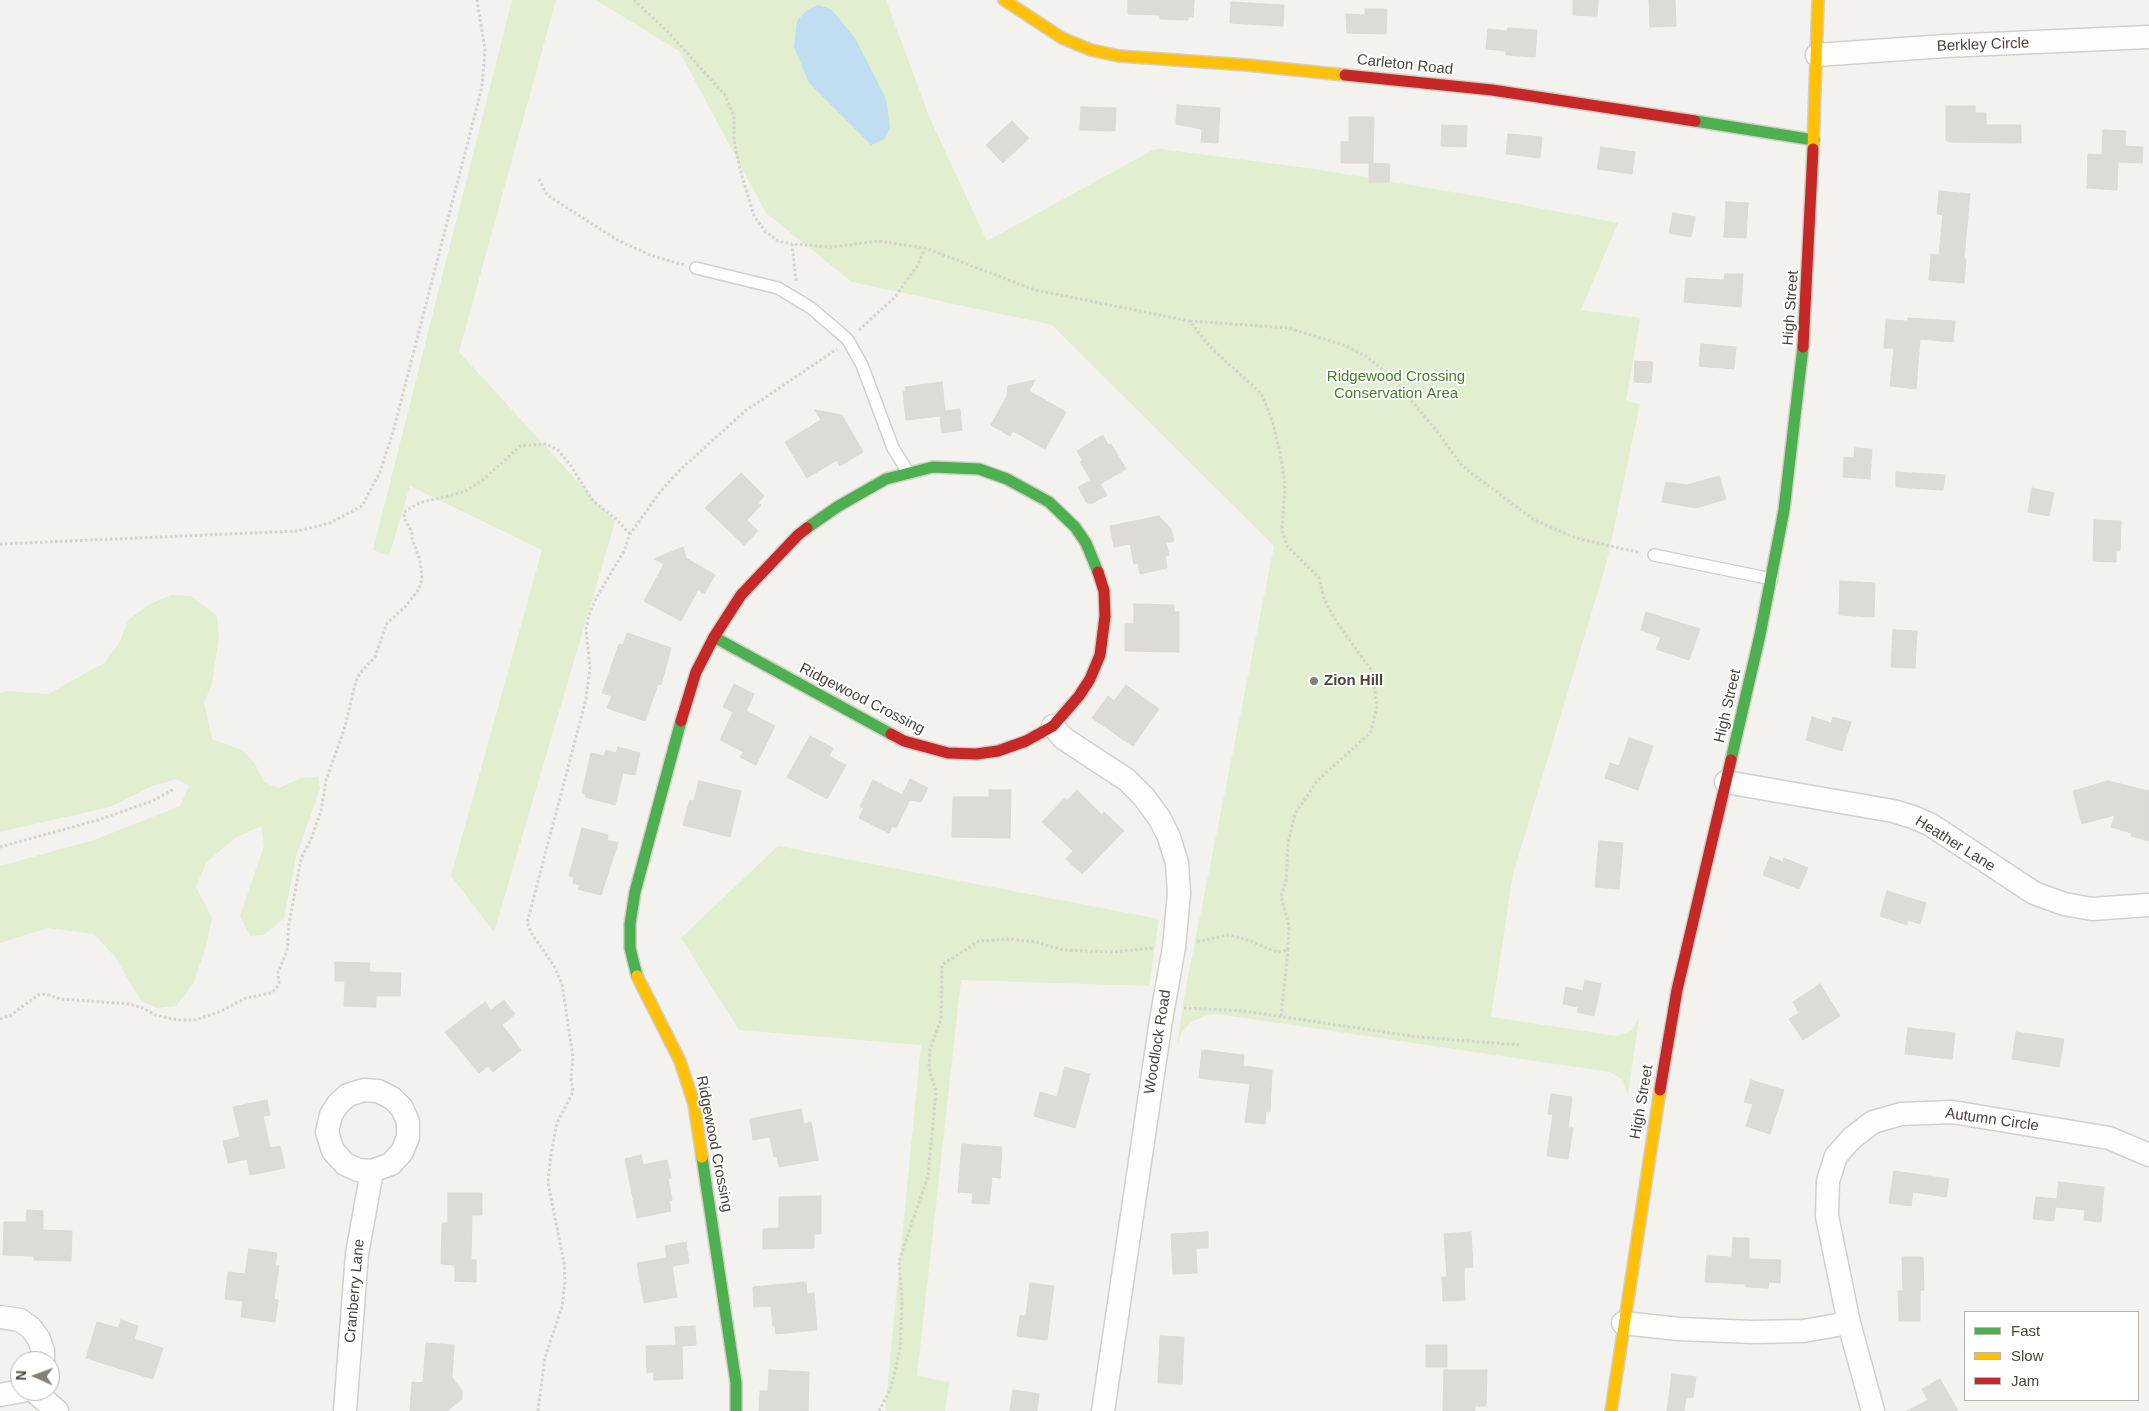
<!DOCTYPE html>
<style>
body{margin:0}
#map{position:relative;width:2149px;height:1411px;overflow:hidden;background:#f4f2ee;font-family:Arial,sans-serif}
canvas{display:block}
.legend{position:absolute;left:1964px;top:1311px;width:175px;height:90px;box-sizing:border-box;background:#fff;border:1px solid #b7b4b0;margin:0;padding:6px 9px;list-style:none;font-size:15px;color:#4b4439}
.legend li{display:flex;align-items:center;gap:10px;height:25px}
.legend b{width:25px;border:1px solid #b7b4b0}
.north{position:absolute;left:10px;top:1351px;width:50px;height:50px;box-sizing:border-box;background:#fff;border:1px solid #b7b4b0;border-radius:50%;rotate:272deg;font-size:14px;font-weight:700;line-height:20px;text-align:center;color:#4b4439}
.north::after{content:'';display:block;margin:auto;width:18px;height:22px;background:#868178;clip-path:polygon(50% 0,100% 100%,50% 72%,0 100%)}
</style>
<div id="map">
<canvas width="2149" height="1411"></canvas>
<ul class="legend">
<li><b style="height:6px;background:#4caf50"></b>Fast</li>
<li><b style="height:6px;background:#ffc107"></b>Slow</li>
<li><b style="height:6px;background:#c62828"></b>Jam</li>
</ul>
<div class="north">N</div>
</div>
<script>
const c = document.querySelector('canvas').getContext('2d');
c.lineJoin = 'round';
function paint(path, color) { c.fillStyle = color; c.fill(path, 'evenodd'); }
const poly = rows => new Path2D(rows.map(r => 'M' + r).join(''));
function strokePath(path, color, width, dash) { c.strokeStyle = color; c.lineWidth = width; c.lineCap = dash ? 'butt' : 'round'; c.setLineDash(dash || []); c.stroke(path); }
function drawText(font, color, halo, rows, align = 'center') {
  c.font = font + ' Arial,sans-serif'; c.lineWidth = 4; c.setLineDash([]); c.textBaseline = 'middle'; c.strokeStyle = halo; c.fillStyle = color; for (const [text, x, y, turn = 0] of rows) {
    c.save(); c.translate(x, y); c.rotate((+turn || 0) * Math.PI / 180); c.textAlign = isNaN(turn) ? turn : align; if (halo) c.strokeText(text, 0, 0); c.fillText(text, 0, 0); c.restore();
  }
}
const green = poly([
 [512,0,556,0,459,352,615,522,494,932,451,876,542,550,410,486,389,556,373,550],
 [596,0,886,0,931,121,987,241,1153,150,1160,149,1315,169,1476,196,1618,223,1581,310,1640,318,1626,401,1640,404,1607,561,1513,874,1491,1017,1617,1036,1631,1031,1639,1019,1628,1095,1623,1080,1610,1072,1217,1014,1204,1016,1191,1022,1182,1032,1177,1046,1185,991,1274,546,1052,325,852,282,766,213,679,51],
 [172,595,191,596,217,616,219,636,212,684,204,703,212,739,242,750,254,762,264,782,279,788,301,778,318,777,320,789,296,857,284,918,264,935,250,936,240,916,264,846,261,826,235,838,206,863,196,887,212,918,206,947,193,984,176,1006,157,1008,141,1001,115,957,94,934,48,928,0,943,0,866,94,840,180,806,189,786,177,779,152,786,110,807,0,832,0,694,6,691,48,694,104,663,118,645,129,619,150,604],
 [778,846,1159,919,1149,986,961,980,917,1376,949,1382,945,1411,885,1411,921,1045,739,1030,681,938]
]);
const water = poly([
 [818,5,831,9,855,38,886,99,890,126,885,139,871,145,809,83,794,47,797,21,807,10]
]);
const building = poly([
 [1128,0,1194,0,1193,17,1188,17,1188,20,1160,19,1160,15,1128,14,1128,0],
 [1573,0,1598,0,1597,16,1573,15,1573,0],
 [1649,0,1675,0,1676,26,1650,27,1649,0],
 [1231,2,1284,5,1283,26,1230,23,1231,2],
 [1365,9,1387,9,1386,34,1347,33,1346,14,1365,15,1365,9],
 [1508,28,1537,30,1535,57,1506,55,1506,51,1486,49,1488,29,1507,31,1508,28],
 [1177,105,1220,108,1218,143,1201,142,1202,129,1176,124,1177,105],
 [1946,106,1975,106,1975,113,1986,113,1986,125,2021,125,2021,143,1950,142,1946,140,1946,106],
 [1081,107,1116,108,1115,131,1080,130,1081,107],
 [1349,117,1374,117,1373,163,1341,163,1341,142,1349,142,1349,117],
 [1012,121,1029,138,1003,163,986,145,1012,121],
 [1442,125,1467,126,1466,147,1441,146,1442,125],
 [2103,130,2126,131,2125,146,2143,147,2142,163,2118,162,2117,190,2087,188,2088,154,2102,155,2103,130],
 [1508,134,1542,137,1540,158,1506,154,1508,134],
 [1601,147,1635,152,1632,174,1597,169,1601,147],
 [1369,163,1390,164,1389,182,1369,182,1369,163],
 [1939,191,1970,194,1964,259,1966,259,1964,283,1929,280,1931,254,1939,255,1943,215,1937,214,1939,191],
 [1726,202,1748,203,1746,238,1724,237,1726,202],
 [1673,213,1695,217,1691,237,1669,233,1673,213],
 [1725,274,1743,274,1741,307,1684,302,1686,278,1724,280,1725,274],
 [1908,318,1955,321,1953,342,1920,339,1916,389,1890,386,1894,348,1884,348,1886,320,1908,321,1908,318],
 [1701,344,1736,347,1734,369,1699,366,1701,344],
 [1635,361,1653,362,1651,383,1634,382,1635,361],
 [1035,380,1029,391,1066,412,1045,449,1013,431,1010,436,991,425,1007,396,1008,386,1035,380],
 [942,382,945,411,960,409,962,430,942,433,940,416,906,420,903,392,906,391,905,387,942,382],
 [815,410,842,415,863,452,840,466,837,460,807,478,785,442,821,420,815,410],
 [1103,435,1108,445,1111,444,1126,469,1100,484,1107,495,1093,503,1087,503,1078,487,1091,480,1080,462,1083,461,1077,451,1103,435],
 [1855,448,1872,449,1870,479,1843,477,1844,457,1854,458,1855,448],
 [1896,472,1945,475,1943,490,1896,487,1896,472],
 [741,473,764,496,758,503,761,505,747,520,758,531,744,545,705,508,741,473],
 [1719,476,1726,499,1696,508,1662,502,1666,482,1687,485,1719,476],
 [2032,488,2054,493,2049,516,2028,512,2032,488],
 [1159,516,1171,529,1174,541,1166,543,1169,555,1165,556,1167,568,1140,574,1138,563,1134,564,1130,544,1114,547,1110,526,1159,516],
 [2094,520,2121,521,2120,551,2116,551,2116,562,2093,561,2094,520],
 [683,547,686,558,715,575,704,594,698,590,681,621,644,601,664,564,654,559,683,547],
 [1840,581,1875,583,1874,617,1839,615,1840,581],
 [1134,604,1174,605,1174,612,1179,612,1179,652,1125,651,1125,624,1134,624,1134,604],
 [1646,612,1700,629,1689,660,1656,649,1661,637,1641,630,1646,612],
 [1893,630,1917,631,1915,668,1891,667,1893,630],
 [627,633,671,648,661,685,658,684,645,721,607,708,612,696,602,693,619,644,623,645,627,633],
 [734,684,754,694,746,711,775,726,756,765,740,757,744,752,720,740,733,712,723,707,734,684],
 [1126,685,1159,709,1133,746,1092,718,1108,696,1114,701,1126,685],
 [1812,717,1831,723,1833,717,1851,722,1842,751,1806,740,1812,717],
 [810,736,833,748,829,756,846,765,827,799,787,777,810,736],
 [1629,738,1653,746,1638,790,1605,778,1610,763,1619,766,1629,738],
 [618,747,640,753,635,775,623,773,615,805,585,797,586,795,582,793,591,753,604,756,606,750,616,753,618,747],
 [910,779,928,788,921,802,910,800,896,828,892,826,889,833,859,818,864,808,860,807,873,780,902,795,910,779],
 [699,781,741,791,730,837,683,825,690,800,694,801,699,781],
 [2108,781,2149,791,2149,841,2131,836,2132,833,2111,827,2115,815,2082,824,2073,791,2108,781],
 [989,790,1011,790,1010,838,952,837,953,797,989,797,989,790],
 [1077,790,1102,815,1104,812,1124,831,1082,874,1066,859,1073,851,1042,822,1065,798,1067,801,1077,790],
 [582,828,608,835,607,840,618,843,601,895,578,889,580,885,573,883,574,877,569,876,582,828],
 [1599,841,1623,843,1619,889,1595,887,1599,841],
 [1770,857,1783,862,1784,858,1808,868,1799,889,1763,875,1770,857],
 [1887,891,1926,903,1920,924,1908,920,1907,925,1880,916,1887,891],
 [335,962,370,963,369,972,401,973,400,996,376,996,376,1007,344,1006,345,981,335,981,335,962],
 [1585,980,1601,984,1594,1016,1577,1012,1578,1007,1563,1004,1566,987,1583,991,1585,980],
 [1820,984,1840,1016,1803,1040,1789,1019,1799,1013,1793,1002,1820,984],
 [504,1000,515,1014,502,1025,521,1050,493,1072,488,1066,479,1073,445,1032,485,1002,491,1010,504,1000],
 [1908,1028,1955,1033,1952,1059,1905,1054,1908,1028],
 [2016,1032,2064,1039,2059,1067,2012,1059,2016,1032],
 [1202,1050,1244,1055,1243,1066,1272,1070,1270,1112,1266,1111,1265,1124,1245,1122,1250,1084,1199,1078,1202,1050],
 [1065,1067,1090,1074,1075,1128,1034,1116,1040,1092,1057,1097,1065,1067],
 [1751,1080,1784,1090,1770,1134,1746,1126,1753,1104,1744,1102,1751,1080],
 [1551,1094,1572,1097,1568,1128,1573,1128,1568,1159,1547,1156,1553,1114,1548,1114,1551,1094],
 [267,1100,270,1115,263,1116,270,1148,280,1146,285,1168,250,1175,247,1159,228,1163,223,1141,240,1137,233,1107,267,1100],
 [801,1109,804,1124,811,1122,818,1160,779,1167,777,1157,774,1157,770,1137,753,1140,750,1119,801,1109],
 [962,1144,1002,1147,1000,1178,992,1177,989,1204,972,1203,973,1193,958,1192,962,1144],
 [641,1155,643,1165,667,1160,671,1178,668,1179,672,1200,669,1201,671,1211,637,1218,625,1159,641,1155],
 [1894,1171,1949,1179,1946,1197,1913,1192,1911,1206,1889,1203,1894,1171],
 [2059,1182,2104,1187,2101,1222,2084,1220,2085,1210,2056,1207,2059,1182],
 [448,1193,482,1193,482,1215,472,1215,471,1260,476,1260,476,1282,455,1281,455,1265,441,1264,442,1223,448,1223,448,1193],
 [821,1196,821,1234,814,1234,814,1248,763,1249,763,1229,779,1228,779,1197,821,1196],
 [2036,1197,2056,1199,2054,1221,2033,1219,2036,1197],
 [27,1210,43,1211,43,1230,72,1231,71,1261,34,1260,34,1256,3,1255,4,1222,26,1222,27,1210],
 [1208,1232,1208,1248,1196,1248,1197,1273,1173,1274,1171,1234,1208,1232],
 [1471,1232,1473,1267,1464,1268,1465,1300,1443,1301,1442,1277,1447,1277,1444,1234,1471,1232],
 [1733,1238,1749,1238,1749,1259,1781,1260,1780,1283,1769,1282,1768,1288,1746,1287,1746,1284,1705,1282,1707,1256,1732,1257,1733,1238],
 [686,1242,689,1263,672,1266,677,1297,644,1303,637,1263,667,1258,665,1246,686,1242],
 [249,1249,277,1253,275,1265,279,1266,274,1299,278,1300,275,1322,241,1317,243,1301,225,1299,228,1272,245,1274,249,1249],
 [1902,1257,1923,1257,1924,1290,1920,1290,1920,1321,1899,1321,1898,1291,1903,1291,1902,1257],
 [806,1282,807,1294,814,1293,817,1330,776,1334,775,1327,773,1327,771,1306,754,1307,753,1287,806,1282],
 [1030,1283,1054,1286,1047,1340,1017,1336,1020,1315,1026,1316,1030,1283],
 [121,1320,138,1326,134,1339,163,1348,153,1379,86,1358,97,1322,118,1328,121,1320],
 [695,1326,696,1345,682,1346,683,1379,654,1380,654,1372,647,1373,646,1346,676,1345,675,1327,695,1326],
 [1160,1336,1184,1337,1182,1384,1158,1383,1160,1336],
 [426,1343,454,1345,452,1377,462,1391,462,1399,447,1411,410,1411,412,1382,423,1383,426,1343],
 [1426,1345,1447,1345,1447,1367,1426,1367,1426,1345],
 [769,1370,809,1372,808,1411,759,1411,760,1391,768,1391,769,1370],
 [1444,1370,1487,1370,1486,1406,1475,1406,1475,1411,1443,1411,1444,1370],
 [1672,1374,1696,1377,1693,1398,1686,1397,1684,1411,1667,1411,1672,1374],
 [1940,1379,1958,1411,1907,1411,1928,1400,1922,1389,1940,1379],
 [1013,1390,1039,1394,1037,1411,1010,1411,1013,1390]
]);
const path = poly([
 [634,0,668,32,725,95,734,116,734,141,740,169,754,216,765,231,778,241,792,244],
 [539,179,547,195,619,241,650,255,684,265],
 [796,281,792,244,831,247,879,241,925,248,1035,290,1190,321,1209,346,1261,393,1272,420,1280,452,1285,484,1282,531,1288,547,1319,578,1324,599,1336,621,1372,671,1377,706,1371,732,1317,781,1295,814,1288,843,1286,882,1281,896,1289,926,1288,950,1277,952,1246,939,1228,935,1195,942],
 [1190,321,1288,328,1344,345,1366,356,1391,376,1440,435,1462,466,1534,520,1576,538,1641,553],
 [859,330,895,297,917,266,925,249],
 [0,544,298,531,330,523,362,506,380,472,393,432,482,87,485,49,477,0],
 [0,847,98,820,152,801,174,789],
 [1184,1008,1244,1011,1418,1037,1521,1045],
 [1281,1016,1288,950],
 [0,1019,11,1015,38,995,46,994,60,999,129,1004,143,1008,155,1015,178,1020,195,1020,219,1012,246,998,271,993,275,990,279,983,278,972,287,951,289,924,301,859,311,839,321,811,326,780,344,730,356,681,360,673,375,657,387,623,406,606,419,589,422,579,420,560,412,539,412,532,404,518,404,512,419,503,464,492,483,480,520,446,546,444,558,450,571,466,593,501,616,519,630,534],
 [538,1411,545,1357,562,1307,565,1282,564,1262,548,1183,551,1154,557,1123,573,1092,571,1078,573,1057,562,984,554,966,532,934,527,923,586,699,590,668,586,629,589,615,596,598,624,551,630,534,660,492,681,469,745,411,837,349],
 [879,1411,891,1388,900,1349,902,1301,899,1261,928,1176,936,1091,929,1068,930,1049,941,1019,942,965,979,941,1011,939,1036,942,1063,950,1111,952,1154,948]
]);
const lane = poly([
 [696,268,778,288,811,308,838,331,848,340,862,365,893,448,908,472],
 [1654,555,1772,579]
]);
const street = poly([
 [1817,55,1945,46,2149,37],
 [1053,726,1063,738,1127,780,1144,797,1160,819,1169,837,1177,863,1179,893,1174,947,1161,1020,1103,1411],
 [1726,782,1893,811,1913,817,1931,825,2034,893,2064,904,2092,909,2149,905],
 [0,1317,20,1320,31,1328,39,1339,43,1351,43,1361],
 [1623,1323,1679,1329,1753,1332,1803,1331,1849,1323,1827,1216,1828,1181,1836,1156,1852,1138,1873,1122,1901,1114,1952,1112,2109,1138,2149,1155],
 [1849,1323,1873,1411],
 [34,1391,57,1411],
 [0,1395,22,1391],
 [345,1411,357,1254,372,1171,358,1170,345,1164,333,1151,327,1132,331,1115,338,1104,348,1095,364,1090,378,1091,392,1098,402,1108,408,1122,408,1137,402,1152,391,1164,372,1171]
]);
const fast = poly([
 [1695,121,1814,140],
 [807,528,837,507,886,479,933,467,979,469,1007,479,1049,502,1075,527,1086,543,1098,572],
 [714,637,891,734],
 [1731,760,1760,635,1784,510,1803,347],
 [637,976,630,948,630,924,635,892,681,721],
 [702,1157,736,1383,736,1411]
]);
const slow = poly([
 [1004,0,1062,38,1091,50,1119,56,1247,65,1345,75],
 [1813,149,1818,0],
 [637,976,680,1061,694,1104,702,1157],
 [1611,1411,1660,1090]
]);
const jam = poly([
 [1345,75,1492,90,1695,121],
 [1803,347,1813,149],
 [681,721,696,672,714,637,741,595,798,535,807,528],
 [891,734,904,741,948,753,976,754,998,751,1026,741,1053,726,1079,696,1090,679,1100,655,1105,616,1104,591,1098,572],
 [1660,1090,1677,990,1731,760]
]);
const markers = [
 [1314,681,5,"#868178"]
];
const streetNames = [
 ["Berkley Circle",1983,45,-2],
 ["Carleton Road",1405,65,6],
 ["High Street",1791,308,-86],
 ["Ridgewood Crossing",862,699,27],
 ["High Street",1728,706,-77],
 ["Heather Lane",1955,844,32],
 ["Woodlock Road",1158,1042,-81],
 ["High Street",1642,1102,-80],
 ["Autumn Circle",1992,1120,8],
 ["Ridgewood Crossing",714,1144,79],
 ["Cranberry Lane",355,1291,-85]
];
const parkNames = [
 ["Ridgewood Crossing",1396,377],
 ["Conservation Area",1396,394]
];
const poiNames = [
 ["Zion Hill",1324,681]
];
paint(green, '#e1eecf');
paint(water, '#c0ddf1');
paint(building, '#dedbd6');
strokePath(building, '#dcd9d4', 1);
strokePath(lane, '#d2d0cb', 14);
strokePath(street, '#d2d0cb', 25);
strokePath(fast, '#d3cfc5', 14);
strokePath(slow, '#d3cfc5', 14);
strokePath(jam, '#d3cfc5', 14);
strokePath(path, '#d3d2cc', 3, [2.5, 2.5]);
strokePath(lane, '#fdfdfc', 11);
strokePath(street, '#fdfdfc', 22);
strokePath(fast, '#4caf50', 11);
strokePath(slow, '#ffc107', 11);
strokePath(jam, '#c62828', 11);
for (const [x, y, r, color] of markers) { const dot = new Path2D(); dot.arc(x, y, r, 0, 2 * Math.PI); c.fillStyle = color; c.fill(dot); strokePath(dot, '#fff', 2); }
drawText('15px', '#4b4439', '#fff', streetNames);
drawText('15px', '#4a7f2a', '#fff', parkNames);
drawText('bold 15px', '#4b4439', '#fff', poiNames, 'left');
</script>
